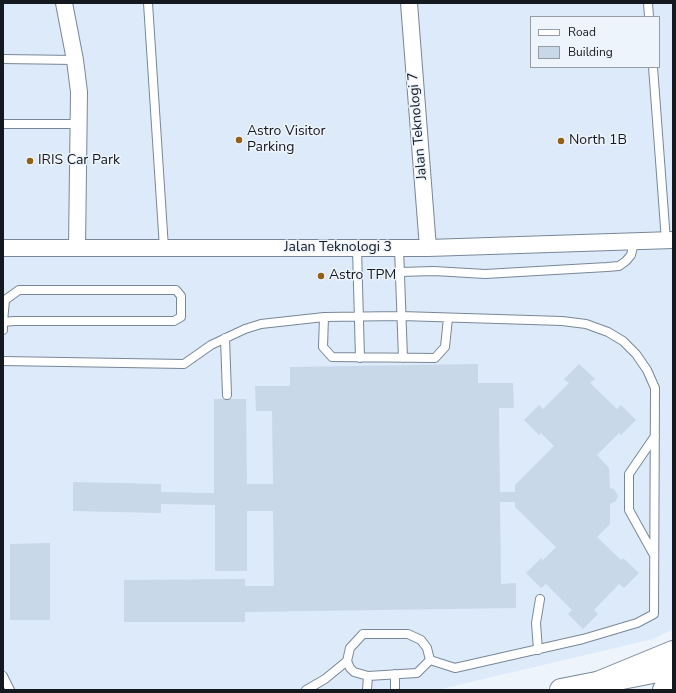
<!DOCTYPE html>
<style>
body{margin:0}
#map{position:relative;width:676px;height:693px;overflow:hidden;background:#eef4fc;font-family:"Nunito Sans",sans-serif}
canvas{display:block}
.frame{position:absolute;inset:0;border:4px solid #14191f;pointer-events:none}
.legend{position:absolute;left:530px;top:16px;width:130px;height:52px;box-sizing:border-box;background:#eef4fc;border:1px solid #979ca4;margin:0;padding:5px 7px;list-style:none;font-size:12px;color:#14191f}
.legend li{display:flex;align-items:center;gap:8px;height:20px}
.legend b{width:20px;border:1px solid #979ca4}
</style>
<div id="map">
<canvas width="676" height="693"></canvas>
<div class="frame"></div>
<ul class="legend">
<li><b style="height:5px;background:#fff"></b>Road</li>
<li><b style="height:11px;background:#c8d8e9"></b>Building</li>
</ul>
</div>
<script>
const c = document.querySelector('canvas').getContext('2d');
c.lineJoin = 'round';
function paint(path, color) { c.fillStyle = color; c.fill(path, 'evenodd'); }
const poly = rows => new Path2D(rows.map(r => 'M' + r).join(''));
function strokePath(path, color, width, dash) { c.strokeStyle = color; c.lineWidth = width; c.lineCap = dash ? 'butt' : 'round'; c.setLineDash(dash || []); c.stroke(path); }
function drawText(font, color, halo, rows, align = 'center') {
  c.font = font + ' "Nunito Sans",sans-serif'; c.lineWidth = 3; c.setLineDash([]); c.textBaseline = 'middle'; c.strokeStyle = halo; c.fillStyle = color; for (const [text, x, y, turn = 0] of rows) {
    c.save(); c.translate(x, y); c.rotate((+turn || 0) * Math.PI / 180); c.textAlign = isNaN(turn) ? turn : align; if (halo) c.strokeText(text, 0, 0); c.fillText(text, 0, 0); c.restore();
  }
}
const built = poly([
 [3,3,673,3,673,629,653,639,437,690,3,690],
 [531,17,659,17,659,67,531,67]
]);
const building = poly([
 [478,364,478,383,513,383,514,408,499,408,500,492,515,492,515,485,554,446,541,433,539,435,524,420,539,405,543,409,569,383,564,379,579,364,595,379,590,383,617,409,621,405,636,420,621,435,619,433,597,455,609,468,610,488,614,489,618,496,616,501,610,504,610,524,597,537,621,560,623,558,639,573,624,588,619,584,594,610,598,614,583,629,568,614,572,610,546,584,541,588,526,573,541,558,543,560,556,547,515,507,515,502,500,502,501,584,516,583,516,608,245,612,245,622,124,622,124,580,245,579,245,586,274,586,273,511,247,511,247,571,215,571,215,505,161,504,161,513,73,511,73,482,161,484,161,492,214,493,214,399,246,399,247,484,273,484,272,411,256,411,255,386,290,386,290,367],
 [50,543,50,620,10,620,10,544]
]);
const service = poly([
 [148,3,164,248],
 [648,3,649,17],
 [3,59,75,60],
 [653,67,666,241],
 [3,124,80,124],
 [357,248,360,358],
 [399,248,403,358],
 [400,272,434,271,485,274,607,267,619,266,626,261,631,255,634,242],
 [324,317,323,347,332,357,435,358,445,347,448,318],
 [3,322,5,300,19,290,176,290,181,296,181,317,174,321,14,321,3,322,3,330],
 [225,338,227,395],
 [3,361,184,364,211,345,245,329,261,324,324,317,401,316,562,321,586,324,608,332,623,341,636,354,647,370,655,388,654,614,637,623,583,639,455,668,430,660],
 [654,555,629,510,629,474,655,436],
 [363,634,408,634,421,640,427,648,430,660,417,673,368,676,354,672,350,668,347,661,350,648,363,634],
 [538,650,536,623,540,599],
 [3,676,10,690],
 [306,690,325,679,347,661],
 [367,690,368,676],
 [395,690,395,674]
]);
const minor = poly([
 [64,3,75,60,79,92,77,248],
 [409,3,428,248],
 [3,248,428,248,673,240]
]);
const trunk = poly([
 [561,690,673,668],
 [664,690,673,688]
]);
const motorway = poly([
 [600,682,673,652]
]);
const markers = [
 [239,140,4,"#946114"],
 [561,141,4,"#946114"],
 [30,161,4,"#946114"],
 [321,276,4,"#946114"]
];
const streetNames = [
 ["Jalan Teknologi 7",418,126,-95],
 ["Jalan Teknologi 3",338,248]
];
const poiNames = [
 ["Astro Visitor",247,132],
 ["Parking",247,148],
 ["North 1B",569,141],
 ["IRIS Car Park",38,161],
 ["Astro TPM",329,276]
];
paint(built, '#ddeaf9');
paint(building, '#c8d8e9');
strokePath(service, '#788797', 10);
strokePath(minor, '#788797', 18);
strokePath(trunk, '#788797', 24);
strokePath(motorway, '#788797', 24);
strokePath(service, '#fff', 8);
strokePath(minor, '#fff', 16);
strokePath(trunk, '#fff', 22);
strokePath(motorway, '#fff', 22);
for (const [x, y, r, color] of markers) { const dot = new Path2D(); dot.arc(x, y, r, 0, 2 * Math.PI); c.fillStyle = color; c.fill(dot); strokePath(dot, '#eef4fc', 1.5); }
drawText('14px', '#14191f', '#eef4fc', streetNames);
drawText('14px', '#14191f', '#eef4fc', poiNames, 'left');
</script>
